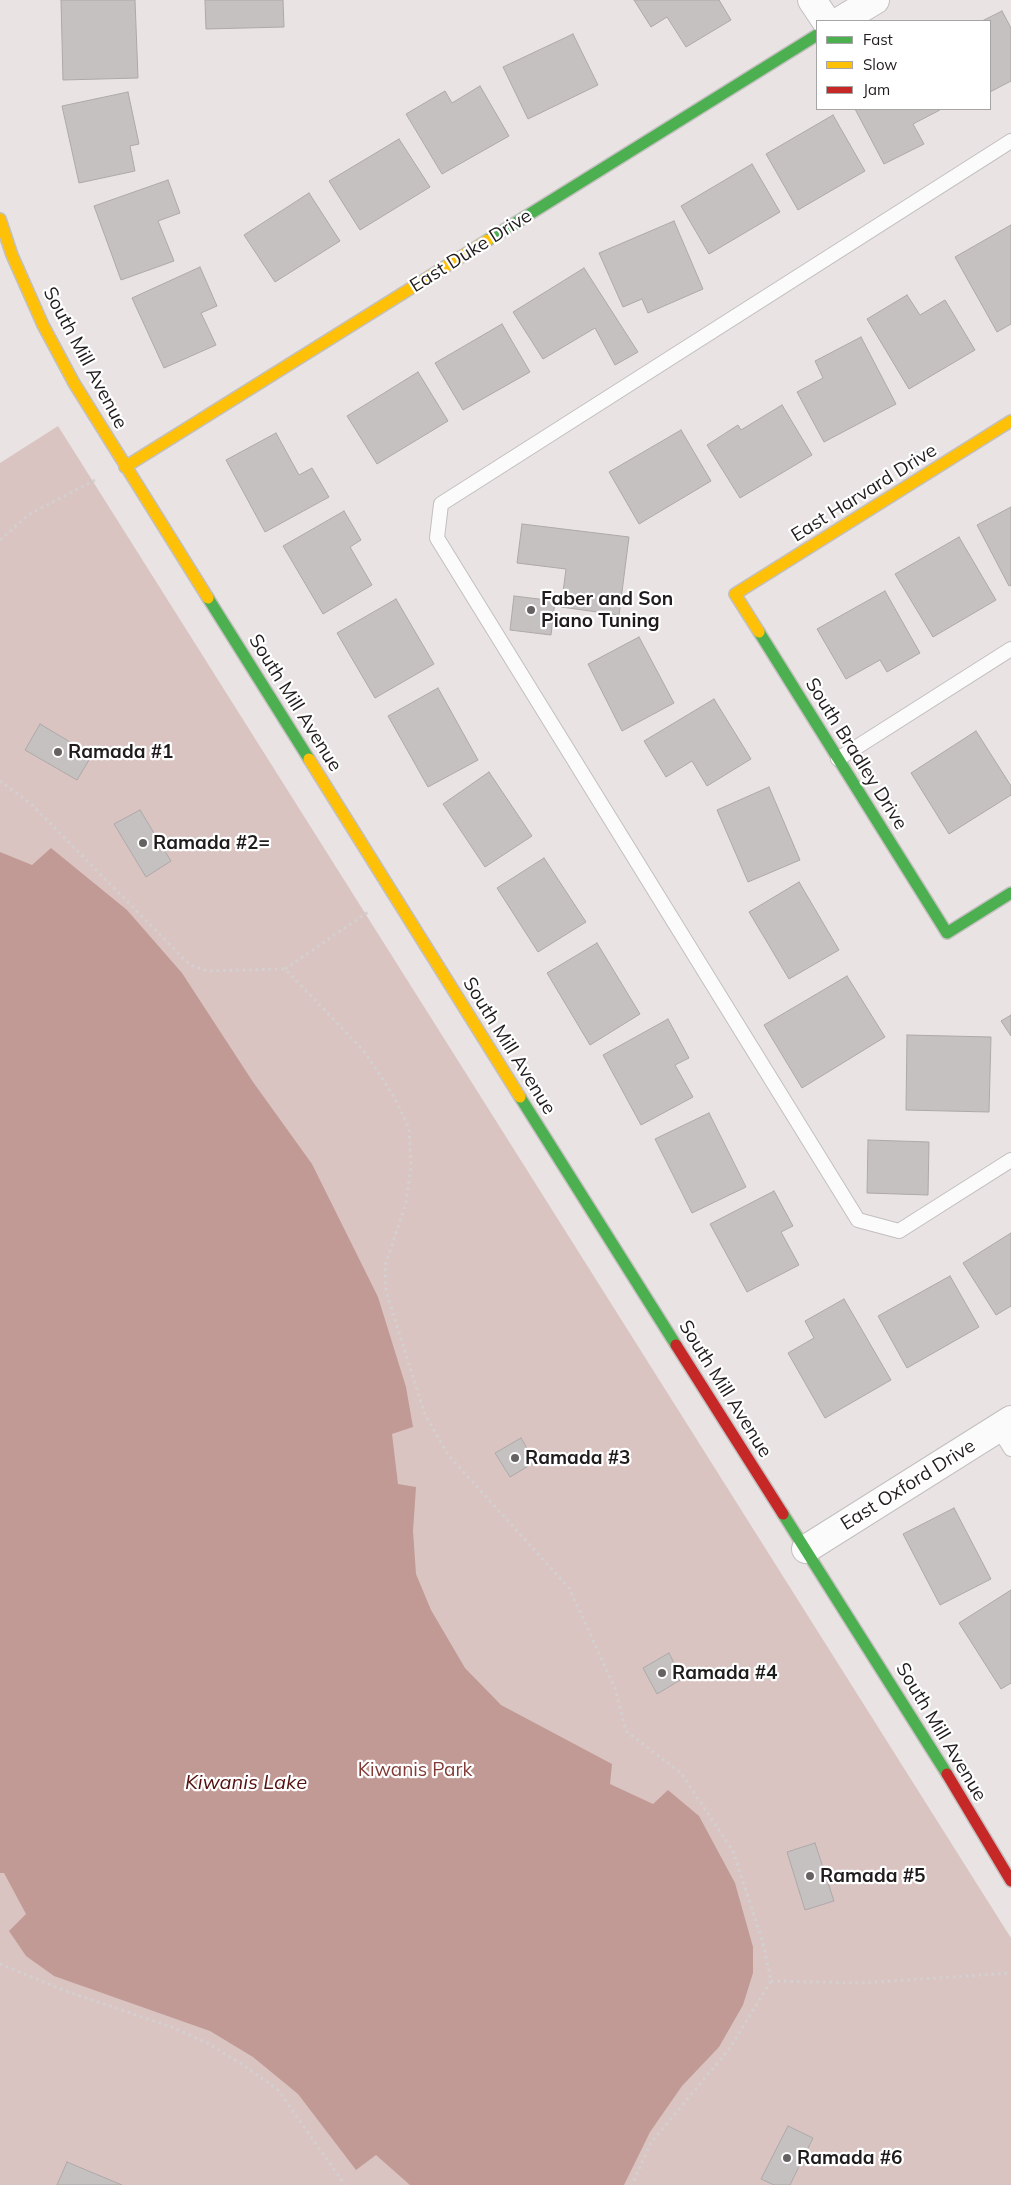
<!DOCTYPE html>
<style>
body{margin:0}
#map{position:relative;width:1011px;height:2185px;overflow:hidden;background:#e9e3e3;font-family:Mulish,sans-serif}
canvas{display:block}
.legend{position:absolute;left:816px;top:20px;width:175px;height:90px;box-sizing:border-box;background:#fff;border:1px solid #a6a4a4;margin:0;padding:6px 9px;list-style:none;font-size:15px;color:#201c1c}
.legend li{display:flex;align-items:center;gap:10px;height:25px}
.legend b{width:25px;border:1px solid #a6a4a4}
</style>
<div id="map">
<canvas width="1011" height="2185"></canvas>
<ul class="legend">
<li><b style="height:6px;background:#4caf50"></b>Fast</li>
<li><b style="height:6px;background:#ffc107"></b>Slow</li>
<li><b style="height:6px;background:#c62828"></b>Jam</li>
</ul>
</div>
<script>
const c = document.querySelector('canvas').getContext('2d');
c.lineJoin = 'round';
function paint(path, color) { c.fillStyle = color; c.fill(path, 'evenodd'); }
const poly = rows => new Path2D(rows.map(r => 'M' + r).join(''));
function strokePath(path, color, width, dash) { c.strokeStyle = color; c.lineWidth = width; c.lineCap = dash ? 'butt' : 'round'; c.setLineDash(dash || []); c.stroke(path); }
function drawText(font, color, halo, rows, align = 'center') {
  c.font = font + ' Mulish,sans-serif'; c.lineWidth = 4.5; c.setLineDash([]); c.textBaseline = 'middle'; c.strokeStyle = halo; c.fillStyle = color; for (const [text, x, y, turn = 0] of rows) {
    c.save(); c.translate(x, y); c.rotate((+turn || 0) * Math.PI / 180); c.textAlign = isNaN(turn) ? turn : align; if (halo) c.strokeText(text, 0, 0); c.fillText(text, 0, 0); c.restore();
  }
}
const green = poly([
 [58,426,1011,1938,1011,2185,0,2185,0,463]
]);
const water = poly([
 [51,848,127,910,182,973,253,1082,312,1164,378,1297,406,1387,413,1427,392,1434,398,1484,416,1487,413,1531,416,1574,431,1610,465,1668,501,1705,612,1764,610,1784,653,1804,668,1790,699,1816,735,1883,753,1947,753,1973,743,2005,719,2047,682,2086,650,2132,624,2185,410,2185,376,2155,356,2170,298,2094,253,2057,210,2031,54,1976,26,1956,9,1931,26,1914,4,1873,0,1873,0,852,32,865]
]);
const building = poly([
 [61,0,135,0,138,78,63,80,61,0],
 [205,0,283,0,284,27,206,29,205,0],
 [634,0,719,0,731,20,686,47,667,17,651,27,634,0],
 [1002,11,1011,28,1011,81,990,92,990,21,982,21,1002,11],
 [573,34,598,85,528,119,503,67,573,34],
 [480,86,509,136,442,174,406,114,445,91,452,103,480,86],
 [128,92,139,144,130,146,135,171,79,183,62,106,128,92],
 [855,109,939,109,940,110,913,124,924,144,884,164,855,109],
 [833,115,865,171,798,210,766,154,833,115],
 [399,139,430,187,360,230,329,181,399,139],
 [752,164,780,212,709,254,681,206,752,164],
 [168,180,180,213,158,221,174,261,121,280,94,206,168,180],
 [309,193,340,241,275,282,244,235,309,193],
 [674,221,703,289,648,313,642,299,623,307,599,253,674,221],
 [1011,225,1011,324,997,332,955,257,1011,225],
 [200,267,217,306,201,313,216,345,164,368,132,298,200,267],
 [584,268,638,352,615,365,595,328,543,359,513,312,584,268],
 [907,295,920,315,945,300,975,350,909,389,867,319,907,295],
 [502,324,530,372,463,410,435,363,502,324],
 [861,337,896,404,824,442,797,392,823,378,815,361,861,337],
 [418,372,448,421,377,464,347,416,418,372],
 [782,405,812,455,740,498,707,445,738,425,741,430,782,405],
 [681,430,711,481,639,524,609,472,681,430],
 [276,433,299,475,312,468,329,497,265,532,226,460,276,433],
 [1011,507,1011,585,1009,586,977,525,1011,507],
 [344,511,361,540,350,547,372,585,323,614,283,546,344,511],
 [522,524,629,537,619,615,561,607,566,569,517,563,522,524],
 [959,537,996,600,933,637,895,574,959,537],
 [885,591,920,653,887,672,880,660,846,679,817,629,885,591],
 [514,596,555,601,551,635,510,630,514,596],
 [396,599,434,664,375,698,337,633,396,599],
 [639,637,674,703,622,731,588,664,639,637],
 [438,688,478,760,428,787,388,716,438,688],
 [714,699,751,759,707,786,692,761,666,777,644,741,714,699],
 [40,724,92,755,77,780,25,750,40,724],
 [976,731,1011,786,1011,795,949,834,911,773,976,731],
 [489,772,532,836,485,867,443,804,489,772],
 [769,787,800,860,748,882,717,810,769,787],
 [140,810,171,861,146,877,114,824,140,810],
 [544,858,586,922,538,952,497,888,544,858],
 [799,882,839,950,789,979,749,912,799,882],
 [597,943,640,1014,590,1045,547,973,597,943],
 [847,976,885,1037,802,1088,764,1025,847,976],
 [1011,1015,1011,1036,1001,1021,1011,1015],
 [668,1019,689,1058,675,1065,693,1097,641,1125,603,1055,668,1019],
 [907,1035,991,1037,989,1112,906,1110,907,1035],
 [709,1113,746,1187,692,1213,655,1139,709,1113],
 [868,1140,929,1142,928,1195,867,1193,868,1140],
 [774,1191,793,1226,781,1232,799,1265,747,1292,710,1224,774,1191],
 [1011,1233,1011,1306,996,1315,963,1263,1011,1233],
 [950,1276,979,1327,907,1368,878,1316,950,1276],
 [844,1299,891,1380,825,1418,788,1353,814,1338,805,1321,844,1299],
 [521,1438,535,1462,510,1477,495,1453,521,1438],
 [954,1508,991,1579,940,1605,903,1534,954,1508],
 [1011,1590,1011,1683,1001,1689,959,1623,1011,1590],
 [669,1653,682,1679,657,1694,643,1668,669,1653],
 [815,1843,834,1901,805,1910,787,1852,815,1843],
 [788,2126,813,2138,790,2185,774,2185,761,2179,788,2126],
 [67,2162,122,2185,57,2185,67,2162]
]);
const path = poly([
 [0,540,28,515,97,479],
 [0,781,30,803,190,965,207,971,285,969,364,1051,393,1095,409,1128,411,1166,406,1203,385,1266,386,1291,425,1415,449,1456,569,1588,615,1688,626,1731,681,1773,733,1851,763,1943,771,1981,730,2048,650,2144,632,2185],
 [285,969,368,912],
 [0,1964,66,1991,174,2028,207,2043,243,2065,278,2090,345,2185],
 [771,1981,861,1983,1011,1973]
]);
const lane = poly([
 [1011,141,441,504,437,538,858,1220,899,1231,1011,1160],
 [838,759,1011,649],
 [998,1428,1011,1449]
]);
const street = poly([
 [812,0,826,21],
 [840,21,875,0],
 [806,1549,1011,1420]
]);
const fast = poly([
 [488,240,817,35],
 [208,598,309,759],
 [759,632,947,933,1011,893],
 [520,1097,676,1345],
 [783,1514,947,1774]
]);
const slow = poly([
 [0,219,12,255,43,325,74,383,208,598],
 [125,467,488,240],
 [759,632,735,594,1011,421],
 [309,759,520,1097]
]);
const jam = poly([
 [676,1345,783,1514],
 [947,1774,1011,1881]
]);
const markers = [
 [531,610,5,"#666262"],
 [58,752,5,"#666262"],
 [143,843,5,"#666262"],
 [515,1458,5,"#666262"],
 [662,1673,5,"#666262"],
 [810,1876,5,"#666262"],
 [787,2158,5,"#666262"]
];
const streetNames = [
 ["East Duke Drive",471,251,-32],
 ["South Mill Avenue",85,358,62],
 ["East Harvard Drive",864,493,-32],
 ["South Mill Avenue",295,703,58],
 ["South Bradley Drive",856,754,58],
 ["South Mill Avenue",509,1046,58],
 ["South Mill Avenue",725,1389,58],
 ["East Oxford Drive",908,1485,-32],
 ["South Mill Avenue",941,1732,59]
];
const poiNames = [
 ["Faber and Son",541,599],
 ["Piano Tuning",541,621],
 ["Ramada #1",68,752],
 ["Ramada #2=",153,843],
 ["Ramada #3",525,1458],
 ["Ramada #4",672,1673],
 ["Ramada #5",820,1876],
 ["Ramada #6",797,2158]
];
const parkNames = [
 ["Kiwanis Park",415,1770]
];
const waterNames = [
 ["Kiwanis Lake",246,1783]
];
paint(green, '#dac4c1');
paint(water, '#c19a95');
paint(building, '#c6c1c1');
strokePath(building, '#aea9a9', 1);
strokePath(lane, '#c3bfbf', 16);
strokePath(street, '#c3bfbf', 30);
strokePath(fast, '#c3bfbf', 14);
strokePath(slow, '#c3bfbf', 14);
strokePath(jam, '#c3bfbf', 14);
strokePath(path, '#d2d0d0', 3, [2.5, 4]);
strokePath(lane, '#fcfbfb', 14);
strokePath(street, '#fcfbfb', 28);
strokePath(fast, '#4caf50', 11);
strokePath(slow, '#ffc107', 11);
strokePath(jam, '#c62828', 11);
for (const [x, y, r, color] of markers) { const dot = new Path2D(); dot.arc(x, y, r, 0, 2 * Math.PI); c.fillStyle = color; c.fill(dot); strokePath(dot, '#fff', 2); }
drawText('19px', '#201c1c', '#fff', streetNames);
drawText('bold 19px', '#201c1c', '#fff', poiNames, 'left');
drawText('19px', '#823b36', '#fff', parkNames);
drawText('italic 20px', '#541010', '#fff', waterNames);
</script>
